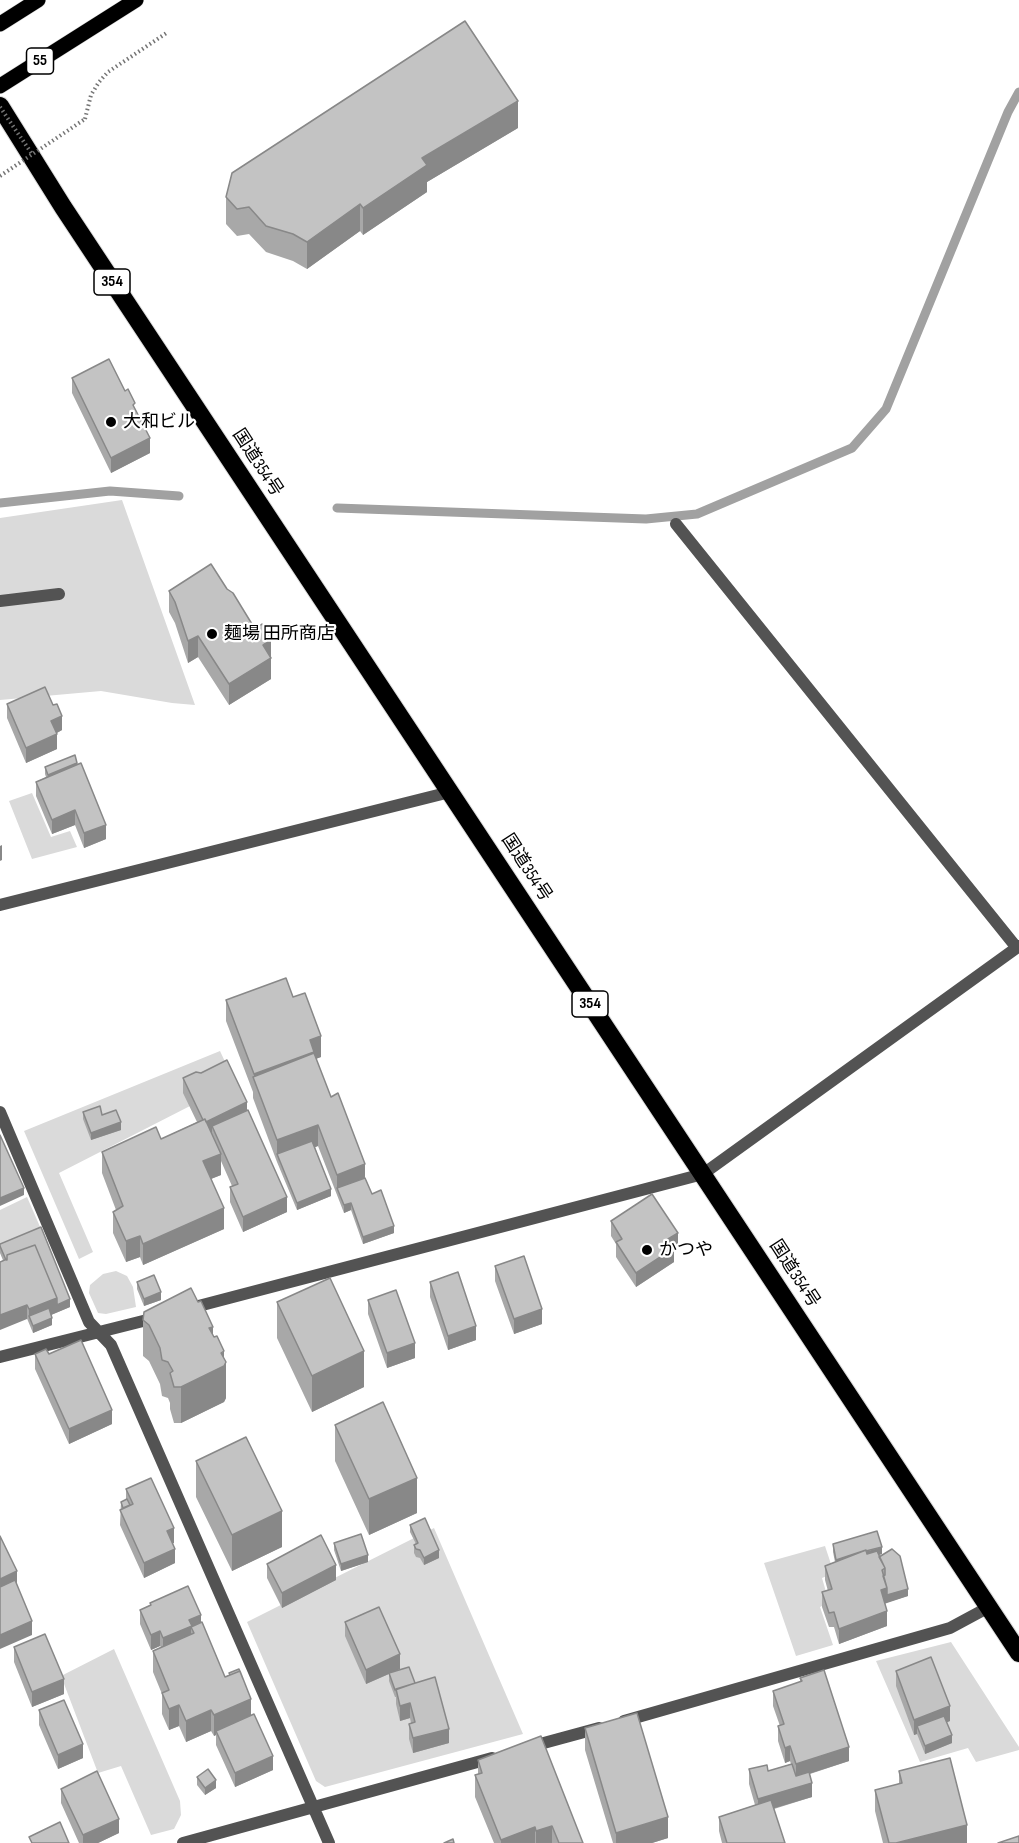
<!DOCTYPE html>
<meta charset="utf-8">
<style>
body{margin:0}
canvas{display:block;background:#fff}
</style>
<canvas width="1019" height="1843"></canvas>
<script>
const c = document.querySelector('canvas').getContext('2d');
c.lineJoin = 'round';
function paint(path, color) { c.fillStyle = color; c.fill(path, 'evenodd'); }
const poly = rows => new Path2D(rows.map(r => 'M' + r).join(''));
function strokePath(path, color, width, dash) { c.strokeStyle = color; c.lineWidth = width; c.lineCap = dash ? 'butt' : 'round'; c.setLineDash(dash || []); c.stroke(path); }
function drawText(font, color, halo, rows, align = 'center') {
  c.font = font + ' "Sofia Sans Condensed","Noto Sans JP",sans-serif'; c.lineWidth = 4.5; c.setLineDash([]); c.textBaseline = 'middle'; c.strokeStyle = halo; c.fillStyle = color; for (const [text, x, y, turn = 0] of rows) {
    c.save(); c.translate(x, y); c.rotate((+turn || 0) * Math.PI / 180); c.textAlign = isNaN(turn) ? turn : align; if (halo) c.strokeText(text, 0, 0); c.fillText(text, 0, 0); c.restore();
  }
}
const green = poly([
 [122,500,195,705,172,703,101,691,0,700,0,518],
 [32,793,51,837,70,831,77,847,32,859,9,801],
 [220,1051,235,1083,59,1173,93,1252,79,1259,24,1131],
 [27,1197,41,1229,0,1248,0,1210],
 [116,1271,127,1276,133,1287,136,1307,106,1314,98,1313,89,1293,90,1285,103,1274],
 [434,1528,523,1734,325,1787,316,1781,247,1622],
 [825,1546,834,1573,822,1578,829,1602,820,1607,833,1645,796,1656,764,1563],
 [951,1642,1019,1747,1019,1750,976,1762,968,1748,920,1762,876,1661],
 [114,1649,180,1801,181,1815,174,1829,151,1835,121,1766,98,1773,61,1676]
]);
const stream = poly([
 [0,503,110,491,179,496],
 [337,508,646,519,697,514,852,448,886,409,1008,112,1019,92]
]);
const path = poly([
 [85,119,91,95,99,82,108,72,168,32]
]);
const street = poly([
 [676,524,1017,948],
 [0,601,59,594],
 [0,905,450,792],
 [0,1112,89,1322,111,1345,329,1843],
 [187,1309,703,1174,1019,946],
 [0,1357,159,1317],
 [624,1721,950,1628,989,1607],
 [529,1747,599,1728],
 [183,1843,492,1758]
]);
const primary = poly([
 [0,24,38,0],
 [0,86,136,0]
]);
const highway = poly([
 [0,106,63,207,1019,1653]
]);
const pathBridge = poly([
 [0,107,32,154],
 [0,176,85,119]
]);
const wall = poly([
 [518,128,427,182,427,192,363,235,360,231,307,269,293,261,266,252,249,234,237,236,226,224,226,197],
 [72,378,125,391,135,410,150,453,111,473,72,393],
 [227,589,255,629,271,639,271,679,229,705,198,657,188,663,175,623,169,612,169,591],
 [7,704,62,730,57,733,57,749,26,763,7,718],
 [77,765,106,839,84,848,75,825,52,834,36,796,36,782,46,777,45,774,45,767],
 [293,997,321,1057,316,1059,331,1097,372,1194,394,1233,363,1244,351,1210,344,1213,318,1146,315,1147,331,1196,297,1210,277,1162,253,1098,253,1092,226,1021,226,1000],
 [183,1078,247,1110,287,1212,243,1232,230,1202,230,1187,232,1186,221,1161,221,1175,211,1179,224,1229,143,1265,140,1257,126,1262,113,1233,113,1212,116,1210,102,1173,102,1152,161,1139,197,1122,183,1093],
 [83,1112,102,1115,121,1130,91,1140,83,1119],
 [611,1221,678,1248,674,1251,674,1262,636,1287,616,1257,616,1244,611,1236],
 [0,1244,70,1307,51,1315,52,1325,33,1333,0,1253],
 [495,1266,542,1324,514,1334,495,1281],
 [137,1282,161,1300,144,1306,137,1289],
 [430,1282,476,1340,448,1350,430,1297],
 [368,1300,415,1358,387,1368,368,1314],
 [277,1302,364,1387,312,1412,277,1338],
 [143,1320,213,1336,224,1358,226,1398,224,1402,181,1423,174,1423,170,1409,170,1403,168,1398,162,1396,160,1384,149,1361,143,1356],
 [35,1354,49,1354,112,1424,69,1444,35,1369],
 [335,1425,417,1513,369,1535,335,1461],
 [196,1461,282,1547,232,1571,196,1497],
 [126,1489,174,1543,173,1543,175,1563,144,1578,120,1525,121,1502,126,1500],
 [410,1525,439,1558,424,1565,420,1558,416,1557,414,1553,414,1545,416,1544,410,1532],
 [334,1543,368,1562,341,1571,334,1550],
 [833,1544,882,1554,879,1555,908,1596,885,1603,887,1626,839,1644,834,1627,829,1627,822,1607,822,1592,828,1591,825,1580,825,1566,835,1562,833,1552],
 [267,1564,336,1580,282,1608,267,1578],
 [150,1603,201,1623,225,1677,229,1675,229,1673,251,1715,273,1770,235,1787,216,1745,216,1735,214,1736,211,1731,186,1742,179,1726,169,1730,162,1714,162,1694,153,1672,153,1651,161,1647,160,1646,151,1650,140,1624,140,1610,150,1605],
 [345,1622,400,1669,393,1672,415,1683,449,1743,413,1753,409,1739,409,1724,411,1723,410,1718,400,1721,396,1704,396,1697,395,1697,389,1681,389,1674,366,1684,345,1636],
 [14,1647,64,1694,32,1707,14,1662],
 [896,1671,950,1721,947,1722,952,1743,925,1754,917,1734,914,1735,896,1686],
 [800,1678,849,1761,810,1774,812,1797,774,1809,785,1843,722,1843,719,1831,719,1817,755,1805,749,1784,749,1769,768,1771,791,1764,790,1761,785,1763,778,1741,778,1726,780,1726,773,1706,773,1691,800,1682],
 [39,1710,83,1758,58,1769,39,1725],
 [585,1728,668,1838,652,1843,613,1843,585,1750],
 [478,1760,583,1843,494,1843,475,1797,475,1775,478,1774],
 [899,1771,967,1843,883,1843,875,1811,875,1790,899,1784],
 [197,1777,216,1788,205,1795,197,1785],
 [61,1789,119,1833,98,1843,79,1843,61,1803]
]);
const shadedWall = poly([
 [518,101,518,128,427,182,427,192,363,235,363,208,422,158],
 [360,204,360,231,307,269,307,242],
 [150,438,150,453,111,473,111,458],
 [198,636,198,657,188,663,188,641],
 [271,639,271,679,229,705,229,684,263,645],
 [62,716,62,730,51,736,51,721],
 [57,734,57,749,26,763,26,748],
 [77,763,77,771,48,782,48,775],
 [75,810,75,825,52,834,52,820],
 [106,825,106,839,84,848,84,833],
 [2,845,2,860,0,861,0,846],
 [321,1036,321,1057,254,1080,254,1074,310,1040],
 [247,1102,247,1117,212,1126,212,1134,204,1123],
 [121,1122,121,1130,91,1140,91,1133],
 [318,1125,318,1146,279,1161,277,1154,277,1140],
 [221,1154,221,1175,203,1182,203,1161],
 [365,1164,365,1185,337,1188,337,1175],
 [24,1188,24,1195,0,1206,0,1198],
 [331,1189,331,1196,297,1210,297,1203],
 [287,1197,287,1212,243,1232,243,1217],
 [351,1203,351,1210,344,1213,344,1205],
 [224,1208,224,1229,143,1265,143,1244],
 [394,1226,394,1233,363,1244,363,1237],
 [678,1233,678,1248,674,1251,674,1262,636,1287,636,1273,668,1239],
 [140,1236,140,1257,126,1262,126,1241],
 [161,1292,161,1300,144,1306,144,1299],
 [57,1298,70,1299,70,1307,32,1323,29,1316,29,1309],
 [27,1305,27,1319,0,1330,0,1315],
 [542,1309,542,1324,514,1334,514,1319],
 [52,1318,52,1325,33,1333,33,1326],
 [476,1326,476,1340,448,1350,448,1336],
 [213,1327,213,1362,209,1328],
 [415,1343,415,1358,387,1368,387,1353],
 [224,1351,224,1366,226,1362,226,1398,224,1402,181,1423,181,1387],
 [364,1351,364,1387,312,1412,312,1376],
 [112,1410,112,1424,69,1444,69,1429],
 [417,1478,417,1513,369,1535,369,1499],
 [282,1511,282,1547,232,1571,232,1535],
 [174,1528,174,1543,167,1546,167,1531],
 [882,1547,882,1554,836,1567,836,1560],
 [175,1549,175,1563,144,1578,144,1563],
 [439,1550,439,1558,424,1565,424,1558],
 [368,1555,368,1562,341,1571,341,1564],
 [336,1565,336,1580,282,1608,282,1593],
 [17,1571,17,1586,0,1594,0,1579],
 [887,1588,908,1589,908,1596,881,1605,881,1590],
 [887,1611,887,1626,839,1644,839,1629],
 [201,1615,201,1630,191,1627,191,1641,163,1653,163,1638,189,1620],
 [32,1621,32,1635,0,1649,0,1635],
 [160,1631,160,1646,151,1650,151,1635],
 [400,1654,400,1669,366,1684,366,1670],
 [64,1679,64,1694,32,1707,32,1692],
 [251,1699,251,1720,216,1731,216,1735,214,1736,214,1715],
 [410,1703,410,1718,400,1721,400,1706],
 [179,1705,179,1726,169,1730,169,1709],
 [950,1706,950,1721,920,1733,917,1726,917,1734,914,1735,914,1720],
 [211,1710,211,1731,186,1742,186,1721],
 [449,1729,449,1743,413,1753,413,1738],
 [952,1735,952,1743,925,1754,925,1746],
 [83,1744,83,1758,58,1769,58,1755],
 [790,1746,790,1761,785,1763,785,1748],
 [849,1747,849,1761,796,1778,796,1764],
 [273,1756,273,1770,235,1787,235,1773],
 [216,1780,216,1788,205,1795,205,1788],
 [812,1783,812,1797,758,1813,758,1799],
 [668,1817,668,1838,652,1843,616,1843,616,1833],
 [119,1819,119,1833,98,1843,83,1843,83,1835],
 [967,1825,967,1843,896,1843],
 [552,1826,552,1843,536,1843,536,1831],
 [535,1827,535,1843,501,1843,501,1840]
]);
const building = poly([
 [465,21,518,101,422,158,427,165,363,208,360,204,307,242,293,234,266,226,249,207,237,209,226,197,232,173,465,21],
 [109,359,125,391,128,389,135,403,133,405,150,438,111,458,72,378,109,359],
 [211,564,227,589,233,593,255,629,262,624,271,639,263,645,271,658,229,684,198,636,188,641,175,602,169,591,211,564],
 [45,687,53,705,57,704,62,716,51,721,57,734,26,748,7,704,45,687],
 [75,755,77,763,48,775,45,767,75,755],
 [81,763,106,825,84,833,75,810,52,820,36,782,81,763],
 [286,978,293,997,305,993,321,1036,310,1040,314,1052,254,1074,226,1000,286,978],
 [314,1053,331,1097,338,1093,365,1164,337,1175,318,1125,277,1140,253,1077,314,1053],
 [227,1060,247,1102,206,1122,205,1119,203,1120,183,1078,196,1072,201,1073,227,1060],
 [100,1106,102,1115,116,1110,121,1122,91,1133,83,1112,100,1106],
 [248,1110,287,1197,243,1217,230,1187,238,1184,212,1126,248,1110],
 [205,1119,221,1154,203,1161,224,1208,143,1244,140,1236,126,1241,113,1212,123,1206,102,1152,156,1127,161,1139,205,1119],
 [0,1135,24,1188,0,1198,0,1135],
 [312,1141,331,1189,297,1203,277,1154,312,1141],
 [365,1178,372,1194,381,1190,394,1226,363,1237,351,1203,344,1205,337,1188,365,1178],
 [652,1194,678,1233,668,1239,674,1248,636,1273,616,1242,622,1239,611,1221,652,1194],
 [41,1227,70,1299,57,1305,57,1298,35,1245,7,1255,7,1260,6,1260,0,1246,0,1244,41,1227],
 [35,1245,57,1298,29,1309,27,1305,0,1315,0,1262,7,1259,7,1255,35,1245],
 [524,1256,542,1309,514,1319,495,1266,524,1256],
 [458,1272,476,1326,448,1336,430,1282,458,1272],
 [154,1275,161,1292,144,1299,137,1282,154,1275],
 [330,1278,364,1351,312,1376,277,1302,330,1278],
 [191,1288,198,1302,201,1301,213,1327,209,1328,214,1337,217,1336,224,1351,221,1353,226,1362,224,1366,181,1387,174,1387,170,1373,173,1371,168,1362,162,1360,160,1348,149,1325,143,1320,144,1312,191,1288],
 [396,1290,415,1343,387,1353,368,1300,396,1290],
 [49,1308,52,1318,33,1326,29,1316,49,1308],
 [81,1340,112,1410,69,1429,35,1354,46,1349,49,1354,81,1340],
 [383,1402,417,1478,369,1499,335,1425,383,1402],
 [246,1437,282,1511,232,1535,196,1461,246,1437],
 [151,1478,174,1528,167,1531,175,1549,144,1563,120,1510,133,1504,126,1489,151,1478],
 [127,1499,130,1505,123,1508,121,1502,127,1499],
 [425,1518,439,1550,424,1558,420,1550,416,1549,414,1545,418,1543,410,1525,425,1518],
 [877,1531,882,1547,866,1551,866,1550,836,1560,833,1544,877,1531],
 [361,1534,368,1555,341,1564,334,1543,361,1534],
 [321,1535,336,1565,282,1593,267,1564,321,1535],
 [0,1536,17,1571,0,1579,0,1536],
 [892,1549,900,1556,908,1589,887,1595,887,1588,883,1576,885,1575,885,1568,879,1557,892,1549],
 [866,1550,867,1554,877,1551,885,1568,882,1570,887,1588,881,1590,887,1611,839,1629,834,1612,829,1613,822,1592,832,1589,825,1566,866,1550],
 [15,1580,32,1621,0,1635,0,1587,15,1580],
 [188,1586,201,1615,189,1620,192,1626,163,1638,160,1631,151,1635,140,1610,151,1605,150,1603,188,1586],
 [379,1607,400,1654,366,1670,345,1622,379,1607],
 [202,1622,225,1677,240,1671,251,1699,214,1715,211,1710,186,1721,179,1705,169,1709,162,1693,169,1690,153,1651,194,1633,191,1627,202,1622],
 [45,1634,64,1679,32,1692,14,1647,45,1634],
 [931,1657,950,1706,914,1720,896,1671,931,1657],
 [409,1667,415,1683,395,1690,389,1673,409,1667],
 [239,1669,243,1679,240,1671,230,1675,229,1673,239,1669],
 [824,1670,849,1747,796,1764,790,1746,785,1748,778,1726,784,1724,773,1691,802,1681,800,1678,824,1670],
 [435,1677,449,1729,413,1738,409,1724,415,1722,410,1703,400,1706,396,1689,435,1677],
 [64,1700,83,1744,58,1755,39,1710,64,1700],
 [637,1713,668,1817,616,1833,585,1728,637,1713],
 [254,1714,273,1756,235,1773,216,1731,254,1714],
 [944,1716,952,1735,925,1746,917,1726,944,1716],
 [541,1736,583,1843,559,1843,552,1826,536,1831,535,1827,501,1840,475,1775,482,1773,478,1760,541,1736],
 [950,1758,967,1825,896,1843,889,1843,875,1790,902,1783,899,1771,950,1758],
 [792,1764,796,1776,809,1772,812,1783,758,1799,749,1769,767,1765,768,1771,792,1764],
 [208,1769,216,1780,205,1788,197,1777,208,1769],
 [97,1771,119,1819,83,1835,61,1789,97,1771],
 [771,1800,785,1843,727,1843,719,1817,771,1800],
 [60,1822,69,1843,32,1843,29,1837,60,1822],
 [1019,1836,1019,1843,998,1843,1019,1836],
 [453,1839,454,1843,444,1843,453,1839]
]);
const markers = [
 [111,422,6,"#000"],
 [212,634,6,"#000"],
 [647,1250,6,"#000"]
];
const shields = [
 [40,61,27],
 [112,282,36],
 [590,1004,36]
];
const shieldNames = [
 ["55",40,61],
 ["354",112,282],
 ["354",590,1004]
];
const poiNames = [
 ["大和ビル",123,422],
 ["麺場 田所商店",224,634],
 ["かつや",659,1250]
];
const streetNames = [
 ["国道354号",257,463,57],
 ["国道354号",526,868,57],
 ["国道354号",794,1274,57]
];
paint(green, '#dadada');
strokePath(stream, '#a1a1a1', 9);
strokePath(primary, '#dbdbdb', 16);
strokePath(highway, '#dbdbdb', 20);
strokePath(path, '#757575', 4, [1.5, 3]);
strokePath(street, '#535353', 12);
strokePath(primary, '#000', 15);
strokePath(highway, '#000', 18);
strokePath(pathBridge, '#757575', 4, [1.5, 3]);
paint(wall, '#a8a8a8');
paint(shadedWall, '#888');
paint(building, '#c3c3c3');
strokePath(building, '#888', 1.5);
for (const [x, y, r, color] of markers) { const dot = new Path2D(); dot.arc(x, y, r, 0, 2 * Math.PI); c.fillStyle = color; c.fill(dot); strokePath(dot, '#fff', 2); }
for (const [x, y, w] of shields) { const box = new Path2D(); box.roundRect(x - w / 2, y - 13, w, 26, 4.5); c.fillStyle = '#fff'; c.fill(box); strokePath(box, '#000', 1.5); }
drawText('bold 16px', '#000', null, shieldNames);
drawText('18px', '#000', '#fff', poiNames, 'left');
drawText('18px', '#000', '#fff', streetNames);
</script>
